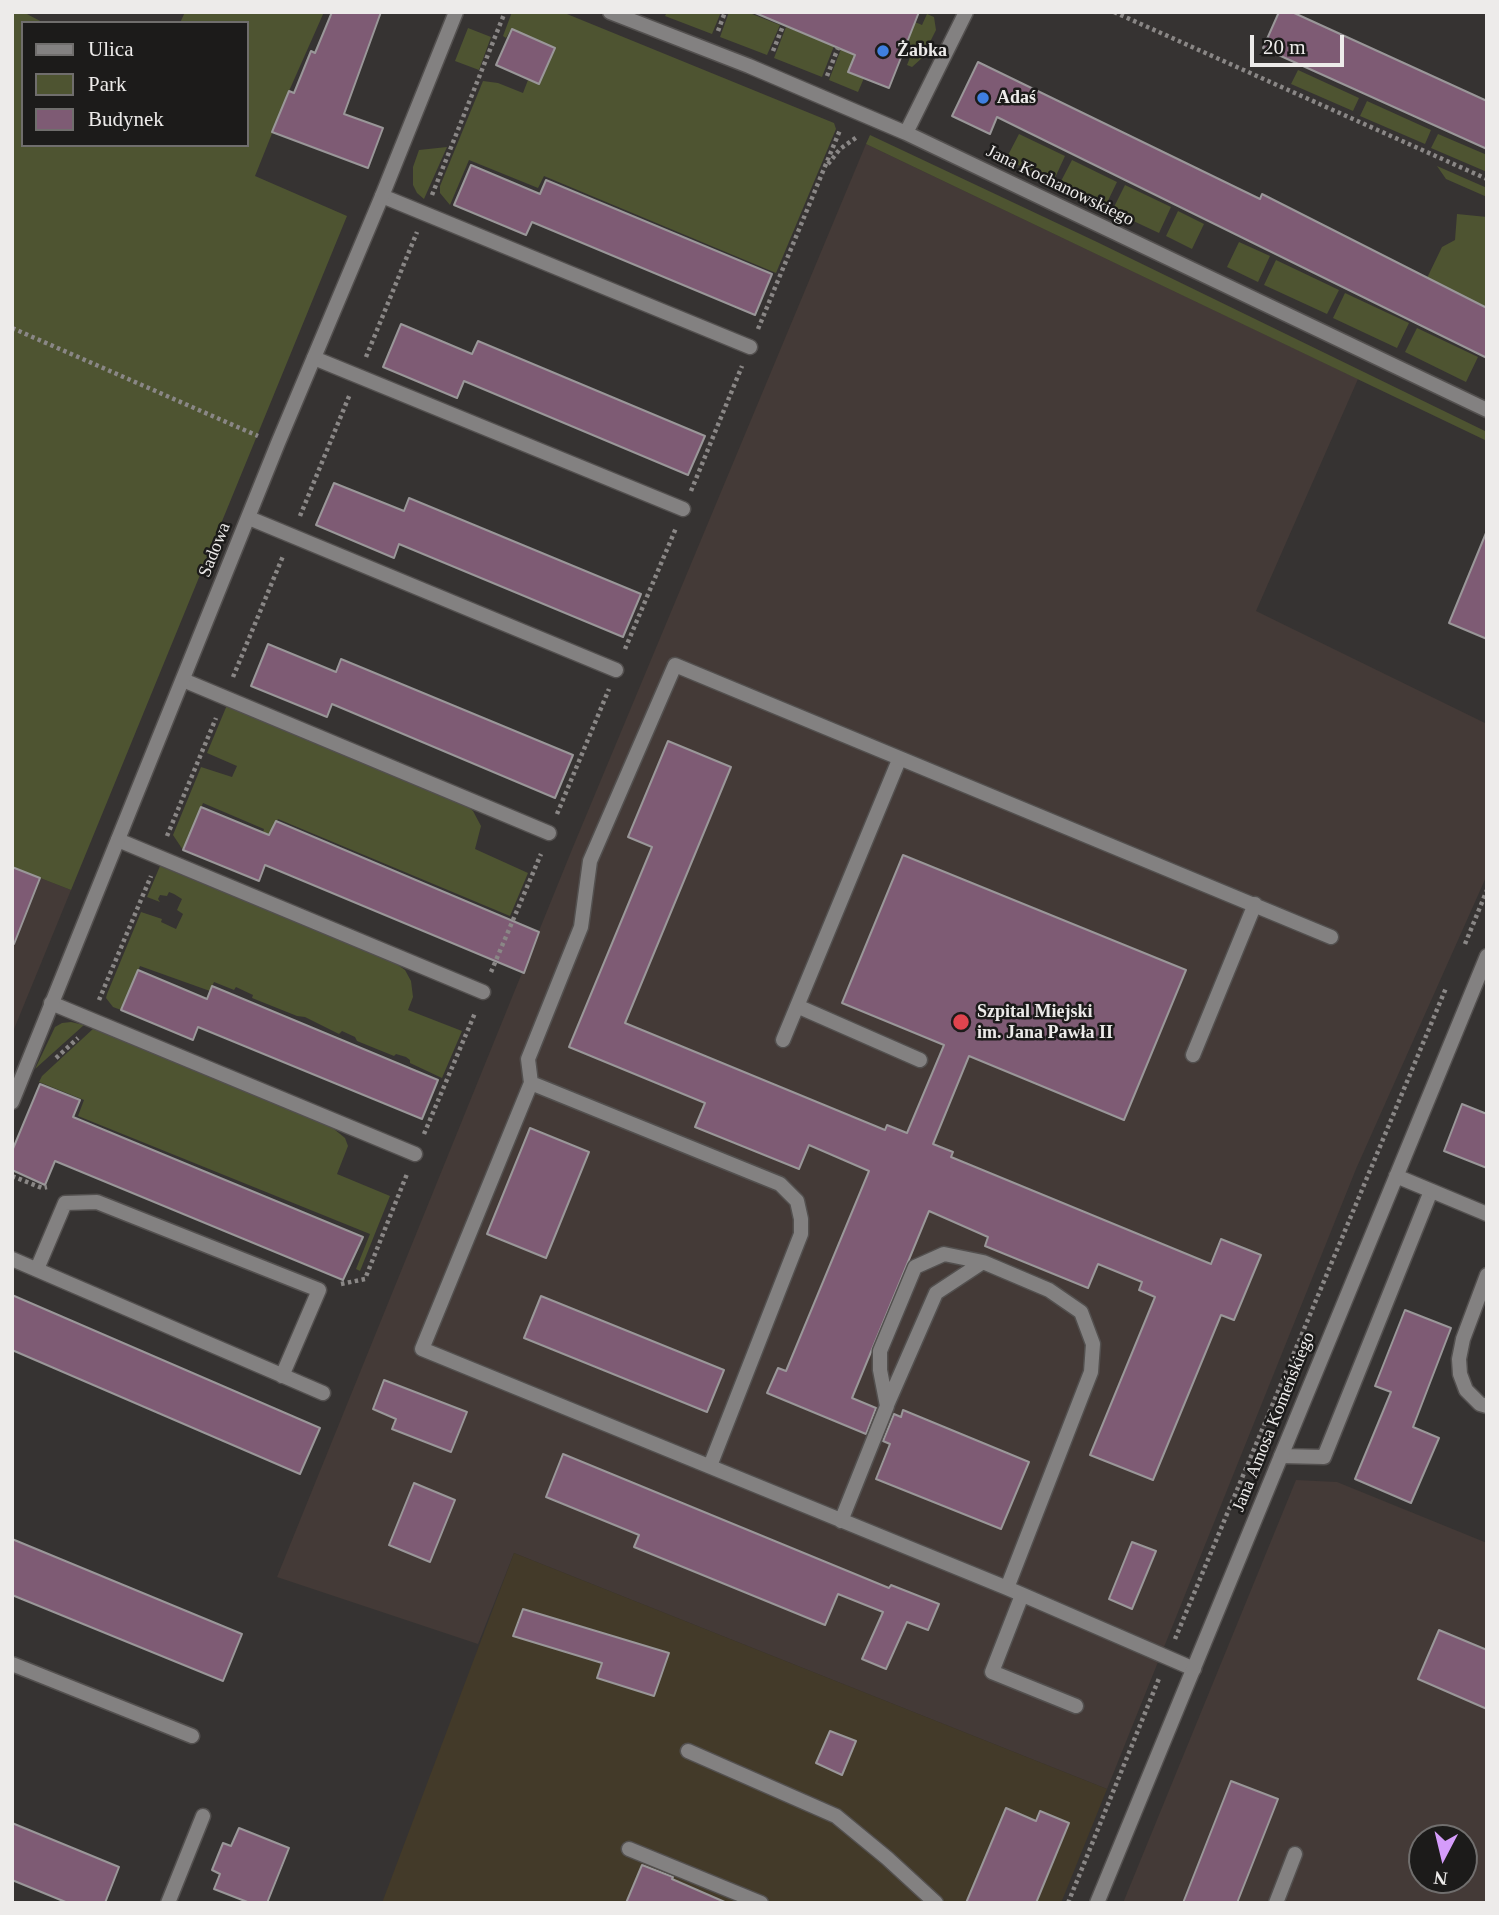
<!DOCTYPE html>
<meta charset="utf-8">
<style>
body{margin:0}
#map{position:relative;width:1499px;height:1915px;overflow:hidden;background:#363332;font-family:"Times New Roman",serif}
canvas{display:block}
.frame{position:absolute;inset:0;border:14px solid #edebea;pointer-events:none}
.legend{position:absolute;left:21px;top:21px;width:228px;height:126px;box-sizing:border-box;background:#1c1b1a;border:2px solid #706e6d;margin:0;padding:9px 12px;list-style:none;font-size:21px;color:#edebea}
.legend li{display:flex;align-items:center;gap:14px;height:35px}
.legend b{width:35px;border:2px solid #706e6d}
.north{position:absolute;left:1408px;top:1824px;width:70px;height:70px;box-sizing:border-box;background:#1c1b1a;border:2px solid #706e6d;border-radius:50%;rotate:187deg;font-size:19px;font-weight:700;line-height:28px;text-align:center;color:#edebea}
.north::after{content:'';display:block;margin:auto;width:24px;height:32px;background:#d59cfb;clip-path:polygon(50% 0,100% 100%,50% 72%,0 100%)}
.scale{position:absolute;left:1250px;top:35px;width:94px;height:32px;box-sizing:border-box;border:4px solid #edebea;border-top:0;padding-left:9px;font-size:21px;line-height:24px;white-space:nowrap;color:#edebea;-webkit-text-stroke:5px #1c1b1a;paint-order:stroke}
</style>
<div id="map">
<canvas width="1499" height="1915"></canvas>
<div class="frame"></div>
<ul class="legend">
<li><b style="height:9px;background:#838181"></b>Ulica</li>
<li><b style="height:19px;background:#4e5431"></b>Park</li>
<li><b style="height:19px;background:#7e5b74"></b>Budynek</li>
</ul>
<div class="north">N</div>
<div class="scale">20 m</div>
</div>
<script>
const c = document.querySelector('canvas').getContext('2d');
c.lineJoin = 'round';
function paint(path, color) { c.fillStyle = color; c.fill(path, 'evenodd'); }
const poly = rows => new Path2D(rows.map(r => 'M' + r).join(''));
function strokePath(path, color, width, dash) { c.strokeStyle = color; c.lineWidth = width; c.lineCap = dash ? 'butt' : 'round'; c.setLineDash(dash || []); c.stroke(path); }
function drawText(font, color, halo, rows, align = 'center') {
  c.font = font + ' "Times New Roman",serif'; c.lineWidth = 5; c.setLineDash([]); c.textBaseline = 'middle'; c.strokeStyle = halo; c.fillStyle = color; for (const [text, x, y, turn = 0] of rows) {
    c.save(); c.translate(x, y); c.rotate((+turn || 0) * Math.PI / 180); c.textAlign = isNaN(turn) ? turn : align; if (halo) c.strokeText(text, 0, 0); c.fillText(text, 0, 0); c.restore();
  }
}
const built = poly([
 [866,144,1358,379,1256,611,1487,724,1487,875,1356,1169,1107,1789,514,1553,478,1644,277,1577,573,847],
 [12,867,71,890,12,1034],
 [1296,1480,1337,1482,1487,1543,1487,1903,1123,1903],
 [1422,1838,1464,1838,1464,1880,1422,1880]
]);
const education = poly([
 [514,1553,1107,1789,1061,1903,382,1903]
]);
const green = poly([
 [12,12,23,12,44,23,23,23,23,145,247,145,247,23,180,23,185,12,324,12,289,91,255,176,347,216,71,890,12,867],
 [512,12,562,12,834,123,836,129,776,273,544,176,538,188,469,160,450,205,440,193,440,186,483,81,498,83,523,93,528,80,539,84,554,48,511,29,506,38,503,36],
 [667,12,721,12,712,34,665,16],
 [729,12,747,12,780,25,767,55,720,37],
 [927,14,934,17,936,30,922,58,912,67,907,65,913,50,906,47,915,22,922,25],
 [786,27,834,46,822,77,774,58],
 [468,28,491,37,479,70,455,61],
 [841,49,855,55,848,71,864,78,858,92,829,80],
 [1298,70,1359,98,1353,111,1291,84],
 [1367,101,1431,130,1425,144,1360,116],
 [1019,134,1065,156,1053,182,1006,159],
 [1438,134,1487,155,1487,172,1431,148],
 [870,135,1097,242,1487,432,1487,441,866,144],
 [447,147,424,199,417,193,413,185,413,167,419,150],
 [1072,160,1117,182,1105,207,1059,185],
 [1437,166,1487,188,1487,197,1446,179],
 [1125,185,1171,207,1159,233,1112,211],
 [1178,211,1204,224,1192,249,1166,236],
 [1457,214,1487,217,1487,308,1427,278,1442,247,1455,240],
 [1239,242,1270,256,1258,282,1227,267],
 [1276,260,1339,290,1327,314,1264,285],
 [1345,293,1409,323,1397,348,1333,318],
 [1417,328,1478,357,1466,382,1405,352],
 [227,705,466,805,473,811,481,826,475,849,528,873,510,916,278,819,269,835,263,833,264,829,203,803,183,850,173,835,201,767,232,777,237,766,207,753],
 [160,866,395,963,405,970,411,981,413,997,408,1010,462,1031,442,1078,410,1063,410,1060,406,1057,396,1054,394,1056,357,1041,355,1037,342,1031,339,1034,305,1017,297,1016,252,998,253,995,236,987,234,990,214,982,210,991,140,966,121,1010,113,1007,106,998,107,994,141,912,162,919,161,922,176,929,183,914,177,910,182,899,174,894,169,892,167,896,160,895,158,899,160,902,147,897],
 [71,1022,84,1025,35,1069,55,1027,62,1023],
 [94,1028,329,1125,345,1138,348,1146,337,1174,390,1196,360,1271,356,1269,370,1234,78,1116,84,1100,39,1082,42,1076]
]);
const building = poly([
 [332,12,381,12,344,114,383,128,368,168,272,132,289,91,294,93,311,51,315,53,332,12],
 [753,12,919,12,889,88,848,72,855,55,753,12],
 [1279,12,1292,12,1487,101,1487,149,1263,48,1279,12],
 [512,29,555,48,539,84,496,65,512,29],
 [978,62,1260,199,1262,194,1487,308,1487,358,997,117,990,134,952,116,978,62],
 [471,165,540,194,546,180,772,274,755,315,532,222,526,235,454,205,471,165],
 [401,324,472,354,478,341,705,436,688,475,464,381,457,398,383,367,401,324],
 [334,483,404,511,409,498,641,594,623,637,399,544,394,558,316,525,334,483],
 [1486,533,1487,533,1487,639,1449,623,1486,533],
 [268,644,336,672,341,659,573,755,555,798,332,704,327,717,251,686,268,644],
 [668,741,731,767,625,1023,885,1130,887,1125,907,1133,944,1045,842,1003,903,855,1186,970,1124,1120,969,1056,933,1144,953,1152,951,1157,1211,1264,1221,1239,1261,1255,1234,1320,1221,1315,1153,1480,1090,1455,1155,1297,1139,1290,1142,1282,1098,1264,1088,1288,985,1246,988,1237,929,1211,852,1398,876,1408,866,1434,767,1393,778,1368,786,1371,869,1171,809,1145,799,1169,695,1127,705,1103,569,1047,652,847,628,837,668,741],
 [201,807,269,835,276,821,539,932,524,973,265,865,259,881,183,850,201,807],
 [12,867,40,878,14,944,12,943,12,867],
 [138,970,207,999,212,986,438,1080,422,1119,198,1027,193,1040,121,1010,138,970],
 [40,1084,80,1100,73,1117,363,1237,343,1280,55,1161,45,1185,12,1170,12,1151,40,1084],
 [1462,1104,1487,1114,1487,1168,1444,1151,1462,1104],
 [530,1128,589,1152,546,1258,487,1234,530,1128],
 [12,1295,320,1428,300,1474,12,1350,12,1295],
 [541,1296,724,1370,707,1412,524,1338,541,1296],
 [1405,1310,1451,1328,1413,1427,1439,1438,1411,1503,1355,1479,1391,1392,1375,1386,1405,1310],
 [384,1380,467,1412,451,1452,392,1429,396,1419,373,1409,384,1380],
 [903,1410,1029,1462,1001,1529,876,1479,890,1444,883,1441,894,1414,901,1417,903,1410],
 [563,1454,889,1588,891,1585,939,1604,928,1630,907,1622,886,1669,862,1659,883,1612,838,1594,825,1625,634,1547,639,1535,546,1497,563,1454],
 [414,1483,455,1500,430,1562,389,1545,414,1483],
 [12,1539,242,1634,223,1681,12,1595,12,1539],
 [1132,1542,1156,1551,1132,1609,1109,1599,1132,1542],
 [523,1609,669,1653,654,1696,597,1678,602,1663,513,1636,523,1609],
 [1439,1630,1487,1650,1487,1709,1418,1679,1439,1630],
 [830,1731,856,1741,842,1775,816,1763,830,1731],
 [1231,1781,1278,1799,1237,1903,1183,1903,1231,1781],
 [1006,1808,1036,1821,1040,1811,1069,1823,1036,1903,966,1903,1006,1808],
 [12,1823,119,1867,105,1903,68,1903,12,1880,12,1823],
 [239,1828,289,1848,267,1903,250,1903,214,1889,220,1874,212,1870,223,1843,231,1846,239,1828],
 [642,1865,673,1877,672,1879,727,1903,626,1903,642,1865]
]);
const path = poly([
 [1114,12,1487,179],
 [718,31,725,12],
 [773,51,783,26],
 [827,76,838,48],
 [828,164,840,149,857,137],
 [432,195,505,12],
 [12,328,258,436],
 [758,329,840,130],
 [366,357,417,232],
 [691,491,742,366],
 [300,516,350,394],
 [625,649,676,528],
 [233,677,283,556],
 [557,814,609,689],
 [167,836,216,718],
 [1465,944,1487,890],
 [491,972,541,854],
 [99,1000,151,876],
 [56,1058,78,1038],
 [424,1134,475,1013],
 [12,1176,42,1188,47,1187],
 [341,1284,365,1279,407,1174],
 [1175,1639,1446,988],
 [1068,1903,1160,1676]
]);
const service = poly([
 [382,196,750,347],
 [314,358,683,509],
 [249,518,616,670],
 [183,680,549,833],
 [118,840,483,992],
 [51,1003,415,1154],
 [797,1006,920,1060],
 [783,1040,899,760],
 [1193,1055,1255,904],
 [531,1083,780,1184,797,1201,801,1219,801,1234,710,1466],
 [12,1259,323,1393],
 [37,1269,65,1203,97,1202,319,1290,282,1376],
 [1487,1275,1463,1339,1459,1359,1460,1374,1466,1390,1480,1404,1487,1406],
 [887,1405,936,1293,983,1262],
 [1281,1456,1324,1457,1431,1191],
 [841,1521,887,1406,880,1370,880,1351,915,1267,944,1254,983,1262,1049,1290,1081,1312,1093,1344,1091,1372,1007,1588],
 [1022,1595,992,1672,1076,1706],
 [12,1664,192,1736],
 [1194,1669,1007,1588,422,1349,531,1083,528,1059,581,927,590,861,675,665,1331,937],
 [688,1751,836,1816,887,1858,936,1903],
 [629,1849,761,1903],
 [168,1903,203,1816],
 [1276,1903,1295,1854]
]);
const minor = poly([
 [610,12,749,66,906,133,1487,410],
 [906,133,966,12],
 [12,1102,278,443,382,196,456,12],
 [1396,1176,1487,1214],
 [1097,1903,1487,956]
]);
const markers = [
 [883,51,7,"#3f7fe0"],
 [983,98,7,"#3f7fe0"],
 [961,1022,9,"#e0444e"]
];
const poiNames = [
 ["Żabka",897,51],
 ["Adaś",997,98],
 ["Szpital Miejski",977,1012],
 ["im. Jana Pawła II",977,1033]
];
const streetNames = [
 ["Jana Kochanowskiego",1060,186,26],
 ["Sadowa",215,550,-68],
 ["Jana Amosa Komeńskiego",1274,1422,-68]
];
paint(built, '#443a37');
paint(education, '#433a29');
paint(green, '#4e5431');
paint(building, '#7e5b74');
strokePath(building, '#9a9799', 2);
strokePath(service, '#53504f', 17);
strokePath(minor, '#53504f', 17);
strokePath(path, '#8a8786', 4.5, [3.5, 3.5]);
strokePath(service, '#838181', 14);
strokePath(minor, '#838181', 14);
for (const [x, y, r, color] of markers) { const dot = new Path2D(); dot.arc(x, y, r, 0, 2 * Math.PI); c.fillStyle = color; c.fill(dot); strokePath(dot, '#1c1b1a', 2.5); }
drawText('bold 18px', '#edebea', '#1c1b1a', poiNames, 'left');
drawText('18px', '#edebea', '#1c1b1a', streetNames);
</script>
